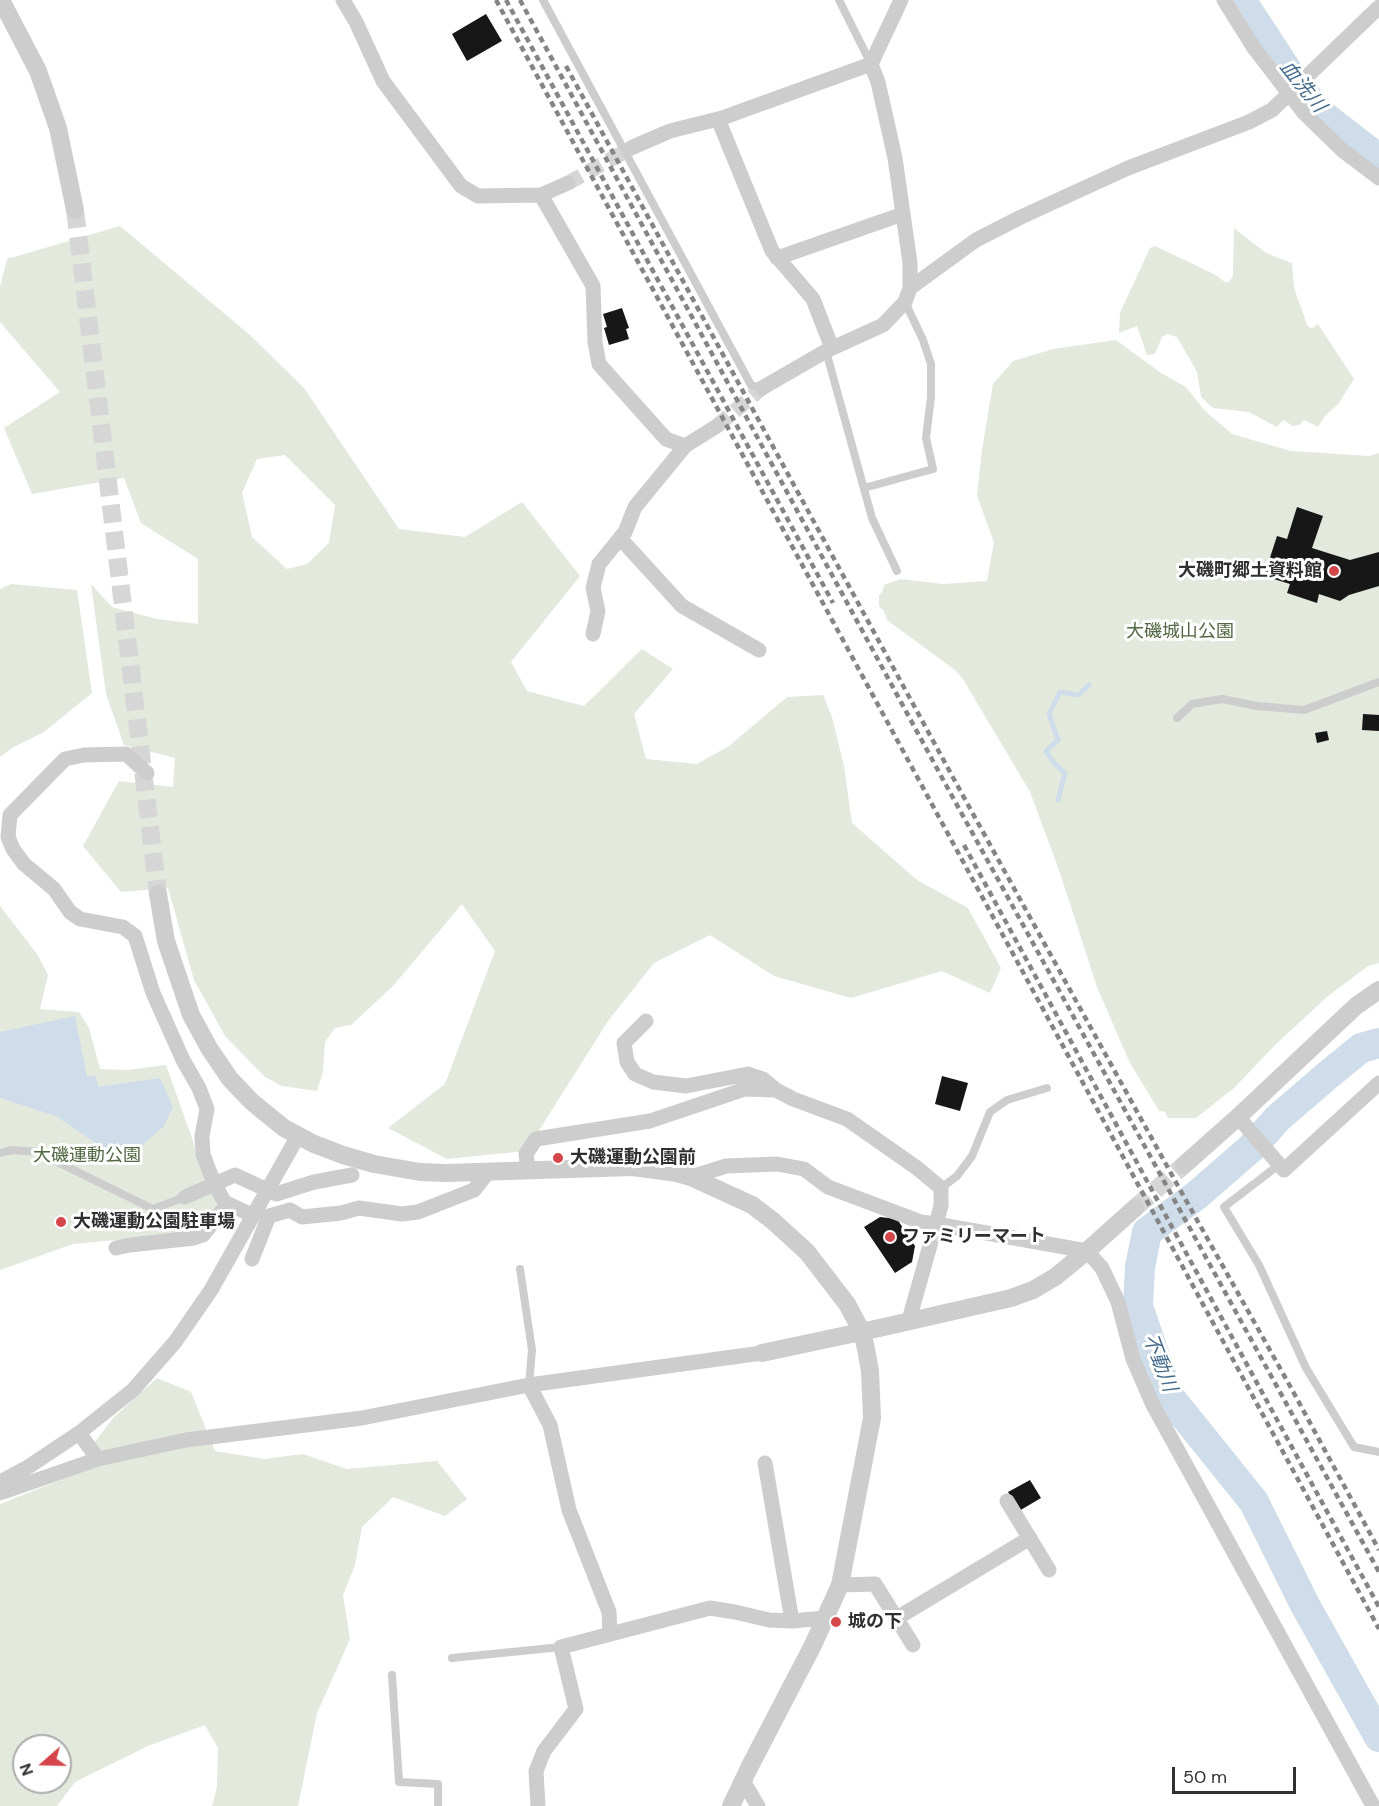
<!DOCTYPE html>
<meta charset="utf-8">
<style>
body{margin:0}
#map{position:relative;width:1379px;height:1806px;overflow:hidden;background:#fff;font-family:"DM Sans",sans-serif}
canvas{display:block}
.north{position:absolute;left:12px;top:1734px;width:60px;height:60px;box-sizing:border-box;background:#fff;border:2px solid #acacac;border-radius:50%;rotate:250deg;font-size:16px;font-weight:700;line-height:24px;text-align:center;color:#303030}
.north::after{content:'';display:block;margin:auto;width:21px;height:27px;background:#d44649;clip-path:polygon(50% 0,100% 100%,50% 72%,0 100%)}
.scale{position:absolute;left:1172px;top:1767px;width:124px;height:27px;box-sizing:border-box;border:3px solid #303030;border-top:0;padding-left:8px;font-size:18px;line-height:21px;white-space:nowrap;color:#303030;-webkit-text-stroke:4px #fff;paint-order:stroke}
</style>
<div id="map">
<canvas width="1379" height="1806"></canvas>
<div class="north">N</div>
<div class="scale">50 m</div>
</div>
<script>
const c = document.querySelector('canvas').getContext('2d');
c.lineJoin = 'round';
function paint(path, color) { c.fillStyle = color; c.fill(path, 'evenodd'); }
const poly = rows => new Path2D(rows.map(r => 'M' + r).join(''));
function strokePath(path, color, width, dash) { c.strokeStyle = color; c.lineWidth = width; c.lineCap = dash ? 'butt' : 'round'; c.setLineDash(dash || []); c.stroke(path); }
function drawText(font, color, halo, rows, align = 'center') {
  c.font = font + ' "DM Sans","Noto Sans JP",sans-serif'; c.lineWidth = 6; c.setLineDash([]); c.textBaseline = 'middle'; c.strokeStyle = halo; c.fillStyle = color; for (const [text, x, y, turn = 0] of rows) {
    c.save(); c.translate(x, y); c.rotate((+turn || 0) * Math.PI / 180); c.textAlign = isNaN(turn) ? turn : align; if (halo) c.strokeText(text, 0, 0); c.fillText(text, 0, 0); c.restore();
  }
}
const green = poly([
 [120,226,250,335,304,388,399,529,465,537,522,502,580,576,511,662,527,691,584,706,642,649,673,669,634,714,646,759,697,764,729,746,787,697,823,695,832,717,844,766,852,823,917,880,968,908,1001,968,990,993,942,971,851,998,774,976,710,935,654,963,608,1021,526,1151,447,1159,388,1128,445,1084,495,951,462,904,393,986,351,1025,335,1028,325,1042,323,1072,317,1091,282,1086,265,1077,225,1036,194,980,168,888,121,892,83,846,119,781,173,787,175,758,124,745,106,694,91,584,112,607,157,619,198,624,198,559,141,523,124,478,32,494,4,428,60,392,0,322,0,287,7,259],
 [285,455,335,505,329,543,307,564,287,569,252,537,242,493,257,459],
 [1234,228,1266,253,1292,263,1294,288,1308,327,1312,328,1318,324,1354,379,1339,403,1325,416,1318,427,1304,420,1299,425,1293,426,1283,420,1277,427,1249,412,1213,408,1201,397,1197,372,1177,337,1167,334,1162,337,1155,354,1147,355,1137,326,1119,333,1120,313,1150,248,1155,246,1214,274,1225,282,1229,282,1233,276],
 [1116,340,1161,373,1186,387,1204,410,1232,434,1291,451,1369,456,1379,453,1379,963,1368,966,1327,997,1276,1044,1234,1088,1196,1118,1168,1118,1165,1112,1159,1111,1129,1061,1097,987,1059,870,1030,792,963,679,955,670,887,620,884,611,879,606,879,595,882,593,884,585,901,579,943,584,987,581,994,542,977,496,982,450,993,384,1013,361,1053,349],
 [11,584,77,590,92,693,44,732,12,748,0,757,0,589],
 [0,906,37,954,48,975,40,1009,79,1012,89,1028,100,1069,127,1070,166,1065,194,1144,196,1155,215,1199,217,1212,203,1232,73,1244,0,1270],
 [157,1378,191,1392,215,1451,264,1459,303,1454,347,1469,437,1461,467,1499,445,1516,393,1497,362,1527,355,1565,343,1595,350,1639,317,1713,298,1806,212,1806,217,1787,218,1748,205,1725,148,1746,75,1782,57,1806,0,1806,0,1504,68,1477,114,1417],
 [24,1746,60,1746,60,1782,24,1782]
]);
const water = poly([
 [75,1016,87,1077,96,1076,98,1087,160,1078,173,1107,164,1126,130,1156,116,1157,56,1116,0,1098,0,1032]
]);
const stream = poly([
 [1058,800,1065,773,1054,763,1046,751,1058,740,1049,714,1060,692,1078,695,1089,685]
]);
const river = poly([
 [1241,0,1294,81,1320,113,1379,159],
 [1379,1043,1361,1048,1328,1075,1278,1118,1251,1148,1197,1195,1147,1232,1140,1267,1138,1306,1168,1395,1254,1502,1305,1605,1379,1737]
]);
const building = poly([
 [486,14,502,41,467,61,452,34],
 [622,308,629,328,626,329,629,339,609,345,604,328,607,327,603,314],
 [1297,507,1323,516,1312,548,1350,560,1379,552,1379,586,1349,595,1340,601,1319,594,1317,603,1287,593,1290,584,1264,576,1277,536,1287,539],
 [1363,714,1379,715,1379,731,1362,730],
 [1327,731,1329,740,1317,743,1315,733],
 [942,1076,968,1083,960,1111,935,1104],
 [880,1217,897,1219,915,1246,912,1262,895,1273,864,1227],
 [1030,1480,1041,1498,1019,1511,1008,1492]
]);
const minorTunnel = poly([
 [568,183,633,147],
 [717,426,762,388]
]);
const tertiaryTunnel = poly([
 [75,210,158,894],
 [1135,1208,1184,1165]
]);
const service = poly([
 [543,0,751,385,762,388],
 [839,0,870,62],
 [826,351,872,518,897,571],
 [864,488,933,469,926,438,931,397,931,364,923,340,905,302],
 [1177,718,1192,704,1222,699,1257,706,1304,710,1379,682],
 [0,1153,12,1150,37,1152,153,1209,185,1197],
 [1280,1164,1224,1207,1259,1265,1306,1368,1354,1447,1379,1452],
 [941,1188,957,1176,972,1156,990,1112,1007,1100,1047,1088],
 [520,1269,532,1350,529,1385],
 [452,1658,561,1647],
 [392,1675,399,1782,438,1784,438,1806]
]);
const minor = poly([
 [343,0,356,22,383,81,461,186,478,196,541,195,568,183],
 [1224,0,1254,48,1304,113,1342,150,1379,178],
 [871,64,901,0],
 [718,119,772,251,813,299,832,348],
 [633,147,670,131,722,118,871,64,878,82,895,158,910,263,910,288,976,240,1021,217,1128,168,1249,122,1272,110,1379,7],
 [541,195,593,286,595,342,599,364,666,439,685,446,717,426],
 [777,258,903,214],
 [762,388,826,351,883,325,905,302,910,288],
 [620,538,682,606,759,650],
 [593,634,598,611,593,588,599,564,625,532,635,507,685,446],
 [147,773,126,754,84,755,65,759,10,815,8,837,13,849,24,864,54,889,70,912,80,919,123,927,135,936,153,993,183,1060,199,1088,207,1109,202,1136,203,1154,210,1173,224,1202,252,1215],
 [646,1021,624,1043,627,1062,635,1074,653,1082,686,1086,748,1074,763,1079,776,1090,793,1099,847,1119,917,1168,941,1188,941,1206,936,1224,921,1222,828,1187,804,1169,777,1164,726,1166,691,1177],
 [1238,1117,1284,1170,1379,1083],
 [528,1170,526,1154,536,1139,650,1121,745,1089,776,1090],
 [185,1197,235,1175,276,1194,314,1182,352,1175],
 [116,1248,130,1245,194,1238,203,1235,227,1204],
 [252,1259,269,1216,290,1210,302,1217,341,1213,359,1208,402,1214,418,1212,474,1190,489,1171],
 [909,1320,936,1224,1087,1251,1102,1268,1118,1302,1133,1359,1153,1405,1373,1806],
 [529,1385,550,1425,569,1510,609,1612,610,1634],
 [79,1433,98,1459,186,1440,362,1418,529,1385,762,1353],
 [765,1463,792,1621],
 [0,1482,28,1467,79,1433,133,1390,175,1342,211,1290,298,1136],
 [0,1493,98,1459],
 [1007,1501,1049,1570],
 [840,1585,875,1584,913,1645],
 [897,1618,1030,1538],
 [743,1781,758,1806],
 [538,1806,536,1771,544,1751,576,1709,561,1647,710,1608,735,1612,769,1620,792,1621,825,1618]
]);
const tertiary = poly([
 [1,0,38,71,58,128,75,210],
 [158,894,166,941,191,1015,209,1048,230,1079,252,1102,284,1128,314,1144,343,1155,374,1164,420,1172,446,1173,633,1167,677,1173,691,1177,752,1205,773,1221,807,1252,847,1304,862,1332,866,1349,870,1371,872,1418,840,1585,813,1645,750,1766,731,1806],
 [1184,1165,1238,1117,1356,1006,1379,990],
 [762,1353,884,1327,1011,1298,1033,1290,1055,1277,1087,1251,1135,1208]
]);
const rail = poly([
 [496,0,1379,1629],
 [506,0,833,603],
 [520,0,946,785,1379,1572],
 [566,66,956,783,1178,1186,1290,1386,1379,1550],
 [964,845,1379,1607]
]);
const markers = [
 [1334,571,6,"#d44649"],
 [558,1158,6,"#d44649"],
 [61,1222,6,"#d44649"],
 [890,1237,6,"#d44649"],
 [836,1622,6,"#d44649"]
];
const poiNames = [
 ["大磯町郷土資料館",1322,571,"right"],
 ["大磯運動公園前",570,1158],
 ["大磯運動公園駐車場",73,1222],
 ["ファミリーマート",902,1237],
 ["城の下",848,1622]
];
const parkNames = [
 ["大磯城山公園",1180,632],
 ["大磯運動公園",87,1156]
];
const waterNames = [
 ["血洗川",1302,87,51],
 ["不動川",1159,1363,69]
];
paint(green, '#e3e9dd');
paint(water, '#cedde9');
strokePath(stream, '#cedde9', 5);
strokePath(river, '#cedde9', 30);
paint(building, '#171717');
strokePath(minorTunnel, '#d6d6d6', 15, [15, 8]);
strokePath(tertiaryTunnel, '#d6d6d6', 18, [18, 9]);
strokePath(service, '#cdcdcd', 8);
strokePath(minor, '#cdcdcd', 15);
strokePath(tertiary, '#cdcdcd', 18);
strokePath(rail, '#858585', 4.5, [6, 4.5]);
for (const [x, y, r, color] of markers) { const dot = new Path2D(); dot.arc(x, y, r, 0, 2 * Math.PI); c.fillStyle = color; c.fill(dot); strokePath(dot, '#fff', 2); }
drawText('bold 18px', '#303030', '#fff', poiNames, 'left');
drawText('18px', '#526842', '#fff', parkNames);
drawText('italic 20px', '#466c8b', '#fff', waterNames);
</script>
